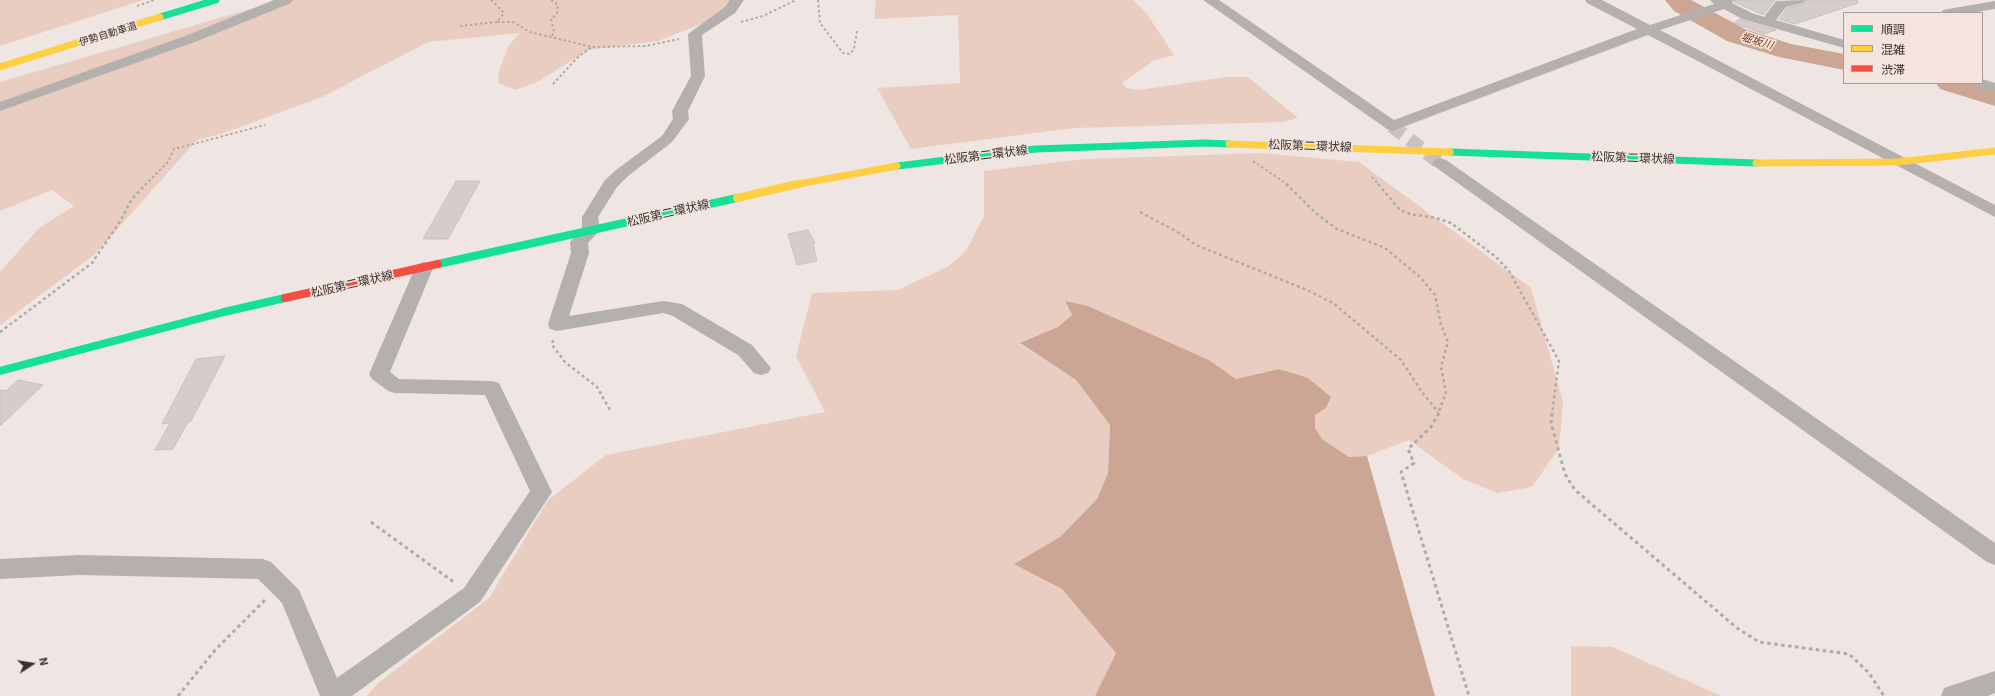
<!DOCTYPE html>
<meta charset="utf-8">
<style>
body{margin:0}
#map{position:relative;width:1995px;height:696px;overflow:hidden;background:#efe6e3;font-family:"Exo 2","Noto Sans JP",sans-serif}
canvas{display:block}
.legend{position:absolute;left:1843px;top:12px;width:140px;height:72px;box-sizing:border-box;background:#f5e4dd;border:1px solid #a99c97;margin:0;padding:5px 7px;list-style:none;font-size:12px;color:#38312e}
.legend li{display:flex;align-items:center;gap:8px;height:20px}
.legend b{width:20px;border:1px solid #a99c97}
.north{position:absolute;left:12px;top:644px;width:40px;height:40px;-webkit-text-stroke:3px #f5e4dd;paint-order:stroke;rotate:78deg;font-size:11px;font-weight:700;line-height:16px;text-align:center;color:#38312e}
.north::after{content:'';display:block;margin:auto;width:14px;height:18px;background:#38312e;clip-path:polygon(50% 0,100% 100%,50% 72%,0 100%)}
</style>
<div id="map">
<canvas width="1995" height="696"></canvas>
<ul class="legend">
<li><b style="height:5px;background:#16e098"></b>順調</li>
<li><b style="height:5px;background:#ffcf43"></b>混雑</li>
<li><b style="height:5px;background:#f24e42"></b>渋滞</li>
</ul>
<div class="north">N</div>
</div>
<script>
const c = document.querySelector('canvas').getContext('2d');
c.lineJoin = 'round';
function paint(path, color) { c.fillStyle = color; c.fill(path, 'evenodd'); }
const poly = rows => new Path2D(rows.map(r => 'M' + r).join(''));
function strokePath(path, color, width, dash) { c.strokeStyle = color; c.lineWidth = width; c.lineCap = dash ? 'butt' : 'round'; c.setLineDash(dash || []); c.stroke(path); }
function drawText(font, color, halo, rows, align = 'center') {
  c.font = font + ' "Exo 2","Noto Sans JP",sans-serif'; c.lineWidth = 3; c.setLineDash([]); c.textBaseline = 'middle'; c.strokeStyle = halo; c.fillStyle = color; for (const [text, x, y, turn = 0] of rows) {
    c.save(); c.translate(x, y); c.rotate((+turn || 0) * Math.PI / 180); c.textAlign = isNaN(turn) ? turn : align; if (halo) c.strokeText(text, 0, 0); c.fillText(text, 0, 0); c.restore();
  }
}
const green = poly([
 [0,0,143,0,0,46],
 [281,0,731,0,725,9,714,19,658,41,589,50,537,82,515,90,498,83,499,71,509,45,520,33,428,42,322,97,224,133,197,140,94,255,0,325,0,272,39,228,74,206,52,190,0,211,0,82],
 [876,0,1133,0,1147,14,1174,55,1155,60,1122,83,1127,88,1139,90,1226,77,1248,77,1298,118,1284,122,1075,128,911,149,877,88,960,83,958,15,874,19],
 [1262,153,1359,162,1531,288,1563,402,1559,448,1532,487,1497,493,1463,479,1409,440,1367,456,1349,457,1322,439,1315,428,1315,415,1326,408,1278,369,1236,379,1209,360,1088,306,1065,302,1072,315,1058,327,1020,344,1076,380,1110,425,1108,473,1097,499,1060,537,1015,564,1062,589,1116,653,1095,696,367,696,378,683,489,598,548,500,606,455,825,412,796,356,812,293,898,290,949,266,966,251,984,216,984,171,1084,159],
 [1571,646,1613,647,1721,696,1571,696]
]);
const water = poly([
 [1065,301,1088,306,1209,360,1236,379,1279,369,1308,378,1331,397,1326,408,1315,415,1315,428,1322,439,1349,457,1367,456,1435,696,1095,696,1116,653,1062,589,1014,564,1060,537,1097,499,1108,473,1110,425,1076,380,1020,343,1058,327,1072,315]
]);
const river = poly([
 [1665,0,1691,0,1745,29,1791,44,1844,54,1844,70,1779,57,1727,41,1674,11,1665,0],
 [1936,83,1977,83,1995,89,1995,106,1940,89,1936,83]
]);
const building = poly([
 [1735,0,1775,0,1763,15,1734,2,1735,0],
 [1806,0,1857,0,1858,3,1795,24,1779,19,1787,8,1803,4,1806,0],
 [1739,19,1742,20,1776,30,1764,34,1734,23,1739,19],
 [456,181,480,181,448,239,423,239,456,181],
 [808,230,815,243,813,244,817,261,797,265,788,234,808,230],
 [225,356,191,421,188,422,173,449,155,450,170,423,162,424,196,359,225,356],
 [18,380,43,385,0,426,0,390,6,391,18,380]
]);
const streetTunnel = poly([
 [1392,126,1440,163]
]);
const pathFar2 = poly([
 [491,0,504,13,497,22,513,22,530,32,592,47,645,46,679,39],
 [551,0,558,5,557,13,551,20,554,31,552,36],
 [818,0,820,23,843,53,850,54,854,49,857,31],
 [137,6,154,0],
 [741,22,763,16,796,0],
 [460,26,497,22],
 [553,84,579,56,592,47],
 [1253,161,1288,185],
 [1372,177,1379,185],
 [145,185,168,162,174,149,265,125]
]);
const pathFar1 = poly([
 [1286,184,1318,215,1337,229,1385,248,1420,277,1435,295,1441,325,1448,342,1441,367,1446,392,1438,414],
 [1378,184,1400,210,1410,214,1436,218,1451,223,1496,257,1509,271,1559,361,1552,414],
 [1140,212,1181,234,1196,245,1307,290,1333,303,1401,360,1422,392,1438,412],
 [0,332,92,263,121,220,131,200,146,184],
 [553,340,552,345,565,362,597,387,610,410]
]);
const path = poly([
 [1439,413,1431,427,1408,449,1414,463,1401,472,1469,696],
 [1552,413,1551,423,1565,474,1575,490,1737,628,1759,642,1849,654,1869,673,1884,696],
 [371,522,455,583],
 [178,696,216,649,265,600]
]);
const street = poly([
 [274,0,293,0,291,3,195,42,0,111,0,102,185,36,274,0],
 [730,0,744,0,735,13,702,35,705,76,688,111,689,119,672,142,628,176,617,187,598,217,600,230,588,243,589,253,569,316,663,301,682,304,752,345,771,368,768,373,761,375,754,373,738,355,671,315,663,313,557,331,550,329,548,324,571,253,570,242,582,229,582,217,605,180,616,170,662,136,673,119,672,111,691,76,688,34,725,7,730,0],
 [1203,0,1219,0,1394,120,1637,29,1587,3,1585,0,1602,0,1650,25,1714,4,1710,0,1734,0,1732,3,1752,13,1764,17,1776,1,1805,0,1803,3,1786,7,1776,20,1844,40,1844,48,1742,19,1724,9,1660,30,1995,205,1995,217,1648,35,1392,131,1387,129,1203,0],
 [1995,1,1995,9,1971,13,1941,13,1943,10,1948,9,1995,1],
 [1982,79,1995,83,1995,91,1975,86,1973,83,1982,83,1982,79],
 [1440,158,1446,160,1995,543,1995,565,1987,562,1434,166,1432,163,1434,160,1440,158],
 [424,262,430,264,433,268,390,372,399,379,492,381,499,383,552,492,480,602,352,696,320,696,282,603,258,579,79,575,0,579,0,559,79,555,263,559,271,562,299,590,337,678,464,588,530,491,485,395,395,393,388,391,372,379,369,374,415,268,418,264,424,262],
 [1995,671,1995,693,1988,696,1941,696,1944,688,1995,671]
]);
const fastFar1 = poly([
 [160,17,216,0],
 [1450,152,1756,163],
 [897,166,1036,149,1205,143,1229,144]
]);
const fast = poly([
 [438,264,737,198],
 [0,371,224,312,285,298]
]);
const slowFar1 = poly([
 [0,67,160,17],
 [1229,144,1450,152],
 [1756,163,1898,162,1995,151],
 [793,185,897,166]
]);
const slow = poly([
 [737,198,798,184]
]);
const jam = poly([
 [285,298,438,264]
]);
const farStreetnames = [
 ["伊勢自動車道",108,34,-17]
];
const farWaternames = [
 ["堀坂川",1757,41,17]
];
const streetNames = [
 ["松阪第二環状線",1310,146,2],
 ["松阪第二環状線",986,155,-7],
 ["松阪第二環状線",1633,158,2],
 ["松阪第二環状線",668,213,-13],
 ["松阪第二環状線",352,284,-13]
];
paint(green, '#eacdc1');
paint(water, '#cba695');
paint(river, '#cba695');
paint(building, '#d4cdca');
strokePath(building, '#c8c1be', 1);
strokePath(streetTunnel, '#cac2bf', 14, [14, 8]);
strokePath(pathFar2, '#aeaaa8', 2, [2.5, 2.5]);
strokePath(pathFar1, '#aeaaa8', 2.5, [3, 3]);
strokePath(path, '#aeaaa8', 3, [3.5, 3.5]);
paint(street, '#b3b0ae');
strokePath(fastFar1, '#16e098', 7);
strokePath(fast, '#16e098', 8);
strokePath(slowFar1, '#ffcf43', 7);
strokePath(slow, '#ffcf43', 8);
strokePath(jam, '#f24e42', 8);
drawText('10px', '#38312e', '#f5e4dd', farStreetnames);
drawText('italic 11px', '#79391a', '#f5e4dd', farWaternames);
drawText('12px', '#38312e', '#f5e4dd', streetNames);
</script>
